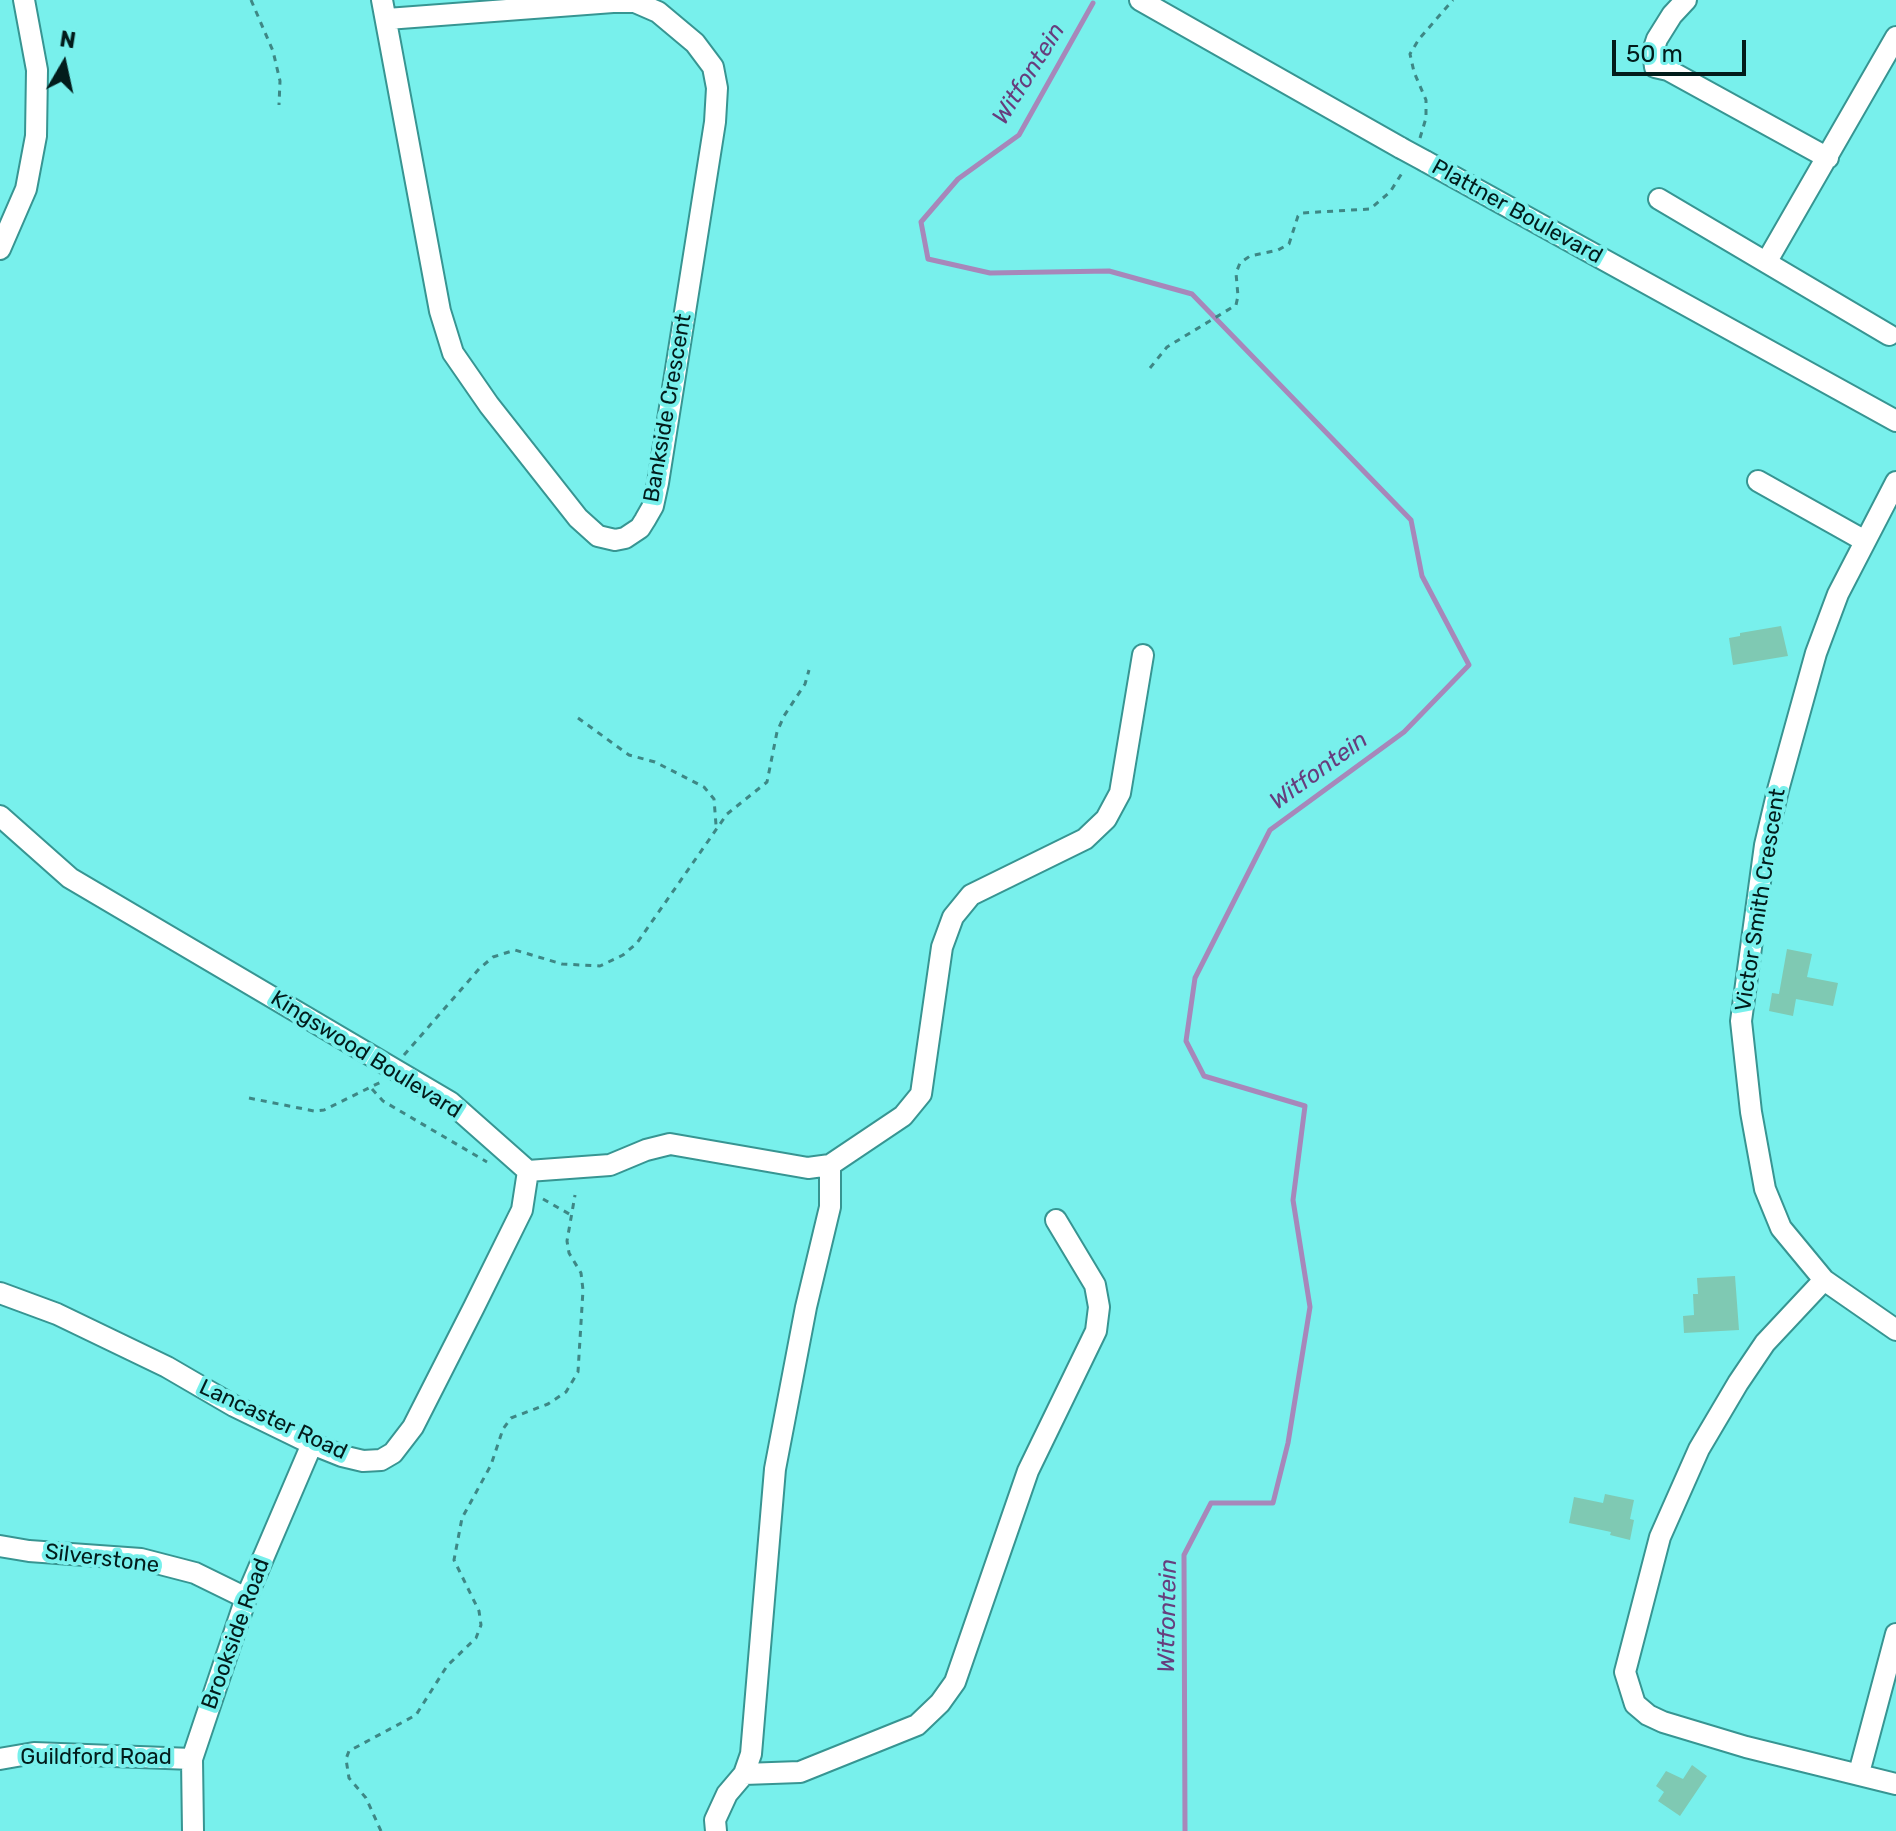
<!DOCTYPE html>
<style>
body{margin:0}
#map{position:relative;width:1896px;height:1831px;overflow:hidden;background:#78f0ec;font-family:Rubik,sans-serif}
canvas{display:block}
.north{position:absolute;left:24px;top:24px;width:80px;height:80px;-webkit-text-stroke:6px #78f0ec;paint-order:stroke;rotate:9deg;font-size:22px;font-weight:700;line-height:32px;text-align:center;color:#021c1b}
.north::after{content:'';display:block;margin:auto;width:28px;height:36px;background:#021c1b;clip-path:polygon(50% 0,100% 100%,50% 72%,0 100%)}
.scale{position:absolute;left:1612px;top:40px;width:134px;height:36px;box-sizing:border-box;border:4px solid #021c1b;border-top:0;padding-left:10px;font-size:24px;line-height:28px;white-space:nowrap;color:#021c1b;-webkit-text-stroke:6px #78f0ec;paint-order:stroke}
</style>
<div id="map">
<canvas width="1896" height="1831"></canvas>
<div class="north">N</div>
<div class="scale">50 m</div>
</div>
<script>
const c = document.querySelector('canvas').getContext('2d');
c.lineJoin = 'round';
const poly = rows => new Path2D(rows.map(r => 'M' + r).join(''));
function strokePath(path, color, width, dash) { c.strokeStyle = color; c.lineWidth = width; c.lineCap = dash ? 'butt' : 'round'; c.setLineDash(dash || []); c.stroke(path); }
function paint(path, color) { c.fillStyle = color; c.fill(path, 'evenodd'); }
function drawText(font, color, halo, rows, align = 'center') {
  c.font = font + ' Rubik,sans-serif'; c.lineWidth = 8; c.setLineDash([]); c.textBaseline = 'middle'; c.strokeStyle = halo; c.fillStyle = color; for (const [text, x, y, turn = 0] of rows) {
    c.save(); c.translate(x, y); c.rotate((+turn || 0) * Math.PI / 180); c.textAlign = isNaN(turn) ? turn : align; if (halo) c.strokeText(text, 0, 0); c.fillText(text, 0, 0); c.restore();
  }
}
const stream = poly([
 [1093,3,1019,135,958,179,921,222,928,259,990,273,1109,271,1192,294,1411,520,1422,576,1469,665,1404,732,1270,830,1195,978,1186,1041,1204,1076,1305,1106,1293,1200,1310,1307,1288,1443,1273,1503,1211,1503,1184,1555,1185,1831]
]);
const building = poly([
 [1781,626,1788,656,1733,665,1729,638,1740,636,1740,633],
 [1787,949,1812,954,1807,977,1838,983,1833,1006,1796,999,1793,1016,1769,1011,1772,993,1779,994],
 [1735,1276,1739,1330,1684,1333,1683,1316,1694,1315,1693,1294,1698,1294,1697,1278],
 [1605,1494,1634,1500,1630,1519,1634,1520,1630,1540,1610,1535,1611,1532,1569,1523,1574,1497,1603,1503],
 [1692,1765,1707,1776,1680,1816,1658,1801,1664,1792,1656,1786,1666,1771,1683,1779]
]);
const path = poly([
 [251,0,273,51,280,81,279,105],
 [1420,138,1426,118,1426,100,1414,72,1410,54,1419,39,1453,0],
 [1150,368,1167,347,1236,305,1238,296,1236,273,1240,263,1250,256,1278,250,1289,244,1298,216,1301,213,1370,209,1390,192,1404,170],
 [578,718,629,755,655,762,704,787,714,799,716,825],
 [404,1055,479,969,493,957,515,950,562,964,600,966,623,955,637,943,727,814,767,782,777,732,784,716,805,684,809,670],
 [372,1089,383,1101,487,1162],
 [249,1098,314,1111,324,1110,381,1082],
 [543,1199,571,1215],
 [381,1831,366,1798,349,1778,346,1759,349,1751,416,1715,447,1666,476,1638,481,1625,479,1611,454,1560,462,1518,491,1465,503,1429,511,1418,548,1404,566,1392,578,1372,583,1290,581,1273,569,1253,567,1241,575,1195]
]);
const minor = poly([
 [382,0,440,311,453,353,489,405,578,518,598,536,615,540,625,538,640,528,645,520,653,506,658,483,715,122,717,88,713,67,695,43,658,12,635,2,613,2,387,19],
 [1140,0,1401,148],
 [1686,0,1672,15,1657,39,1653,51,1655,67,1668,70,1828,158],
 [1425,161,1896,421],
 [1659,199,1889,335],
 [0,249,26,189,36,136,37,70,24,0],
 [1767,261,1896,37],
 [1758,481,1865,541],
 [1896,482,1838,594,1816,653,1778,790,1765,845,1741,1021,1751,1112,1765,1189,1781,1228,1824,1280,1896,1330],
 [0,816,70,878,450,1102,528,1171,610,1165,646,1150,670,1144,808,1168,830,1165,903,1116,921,1094,942,947,953,917,971,895,1085,839,1106,819,1120,793,1143,655],
 [1824,1280,1765,1343,1738,1383,1699,1449,1660,1537,1625,1672,1635,1704,1648,1715,1663,1722,1746,1747,1896,1784],
 [0,1293,57,1314,167,1367,234,1406,312,1444,342,1456,363,1461,381,1460,393,1453,413,1427,474,1307,522,1210,528,1171],
 [0,1546,29,1551,141,1559,195,1573,246,1598],
 [0,1759,34,1753,192,1759],
 [1859,1773,1896,1634],
 [744,1774,800,1772,917,1725,940,1703,955,1682,1028,1471,1096,1331,1099,1307,1095,1285,1056,1220],
 [193,1831,192,1759,246,1598,312,1444],
 [716,1831,715,1820,727,1794,744,1774,751,1754,775,1469,806,1307,830,1207,830,1165]
]);
const minorBridge = poly([
 [1401,148,1425,161]
]);
const streetNames = [
 ["Plattner Boulevard",1517,212,29],
 ["Bankside Crescent",668,408,-80],
 ["Victor Smith Crescent",1761,900,-81],
 ["Kingswood Boulevard",366,1055,32],
 ["Lancaster Road",273,1420,25],
 ["Silverstone",102,1559,7],
 ["Brookside Road",236,1634,-70],
 ["Guildford Road",96,1758]
];
const waterNames = [
 ["Witfontein",1029,74,-58],
 ["Witfontein",1319,771,-36],
 ["Witfontein",1168,1616,-89]
];
strokePath(stream, '#a787ba', 5);
paint(building, '#7fc9b3');
strokePath(minor, '#379592', 24);
strokePath(path, '#3e8785', 3, [6, 6]);
strokePath(minor, '#fff', 20);
strokePath(minorBridge, '#379592', 24, []);
strokePath(minorBridge, '#fff', 20);
drawText('22px', '#021c1b', '#78f0ec', streetNames);
drawText('italic 24px', '#673d7d', '#78f0ec', waterNames);
</script>
